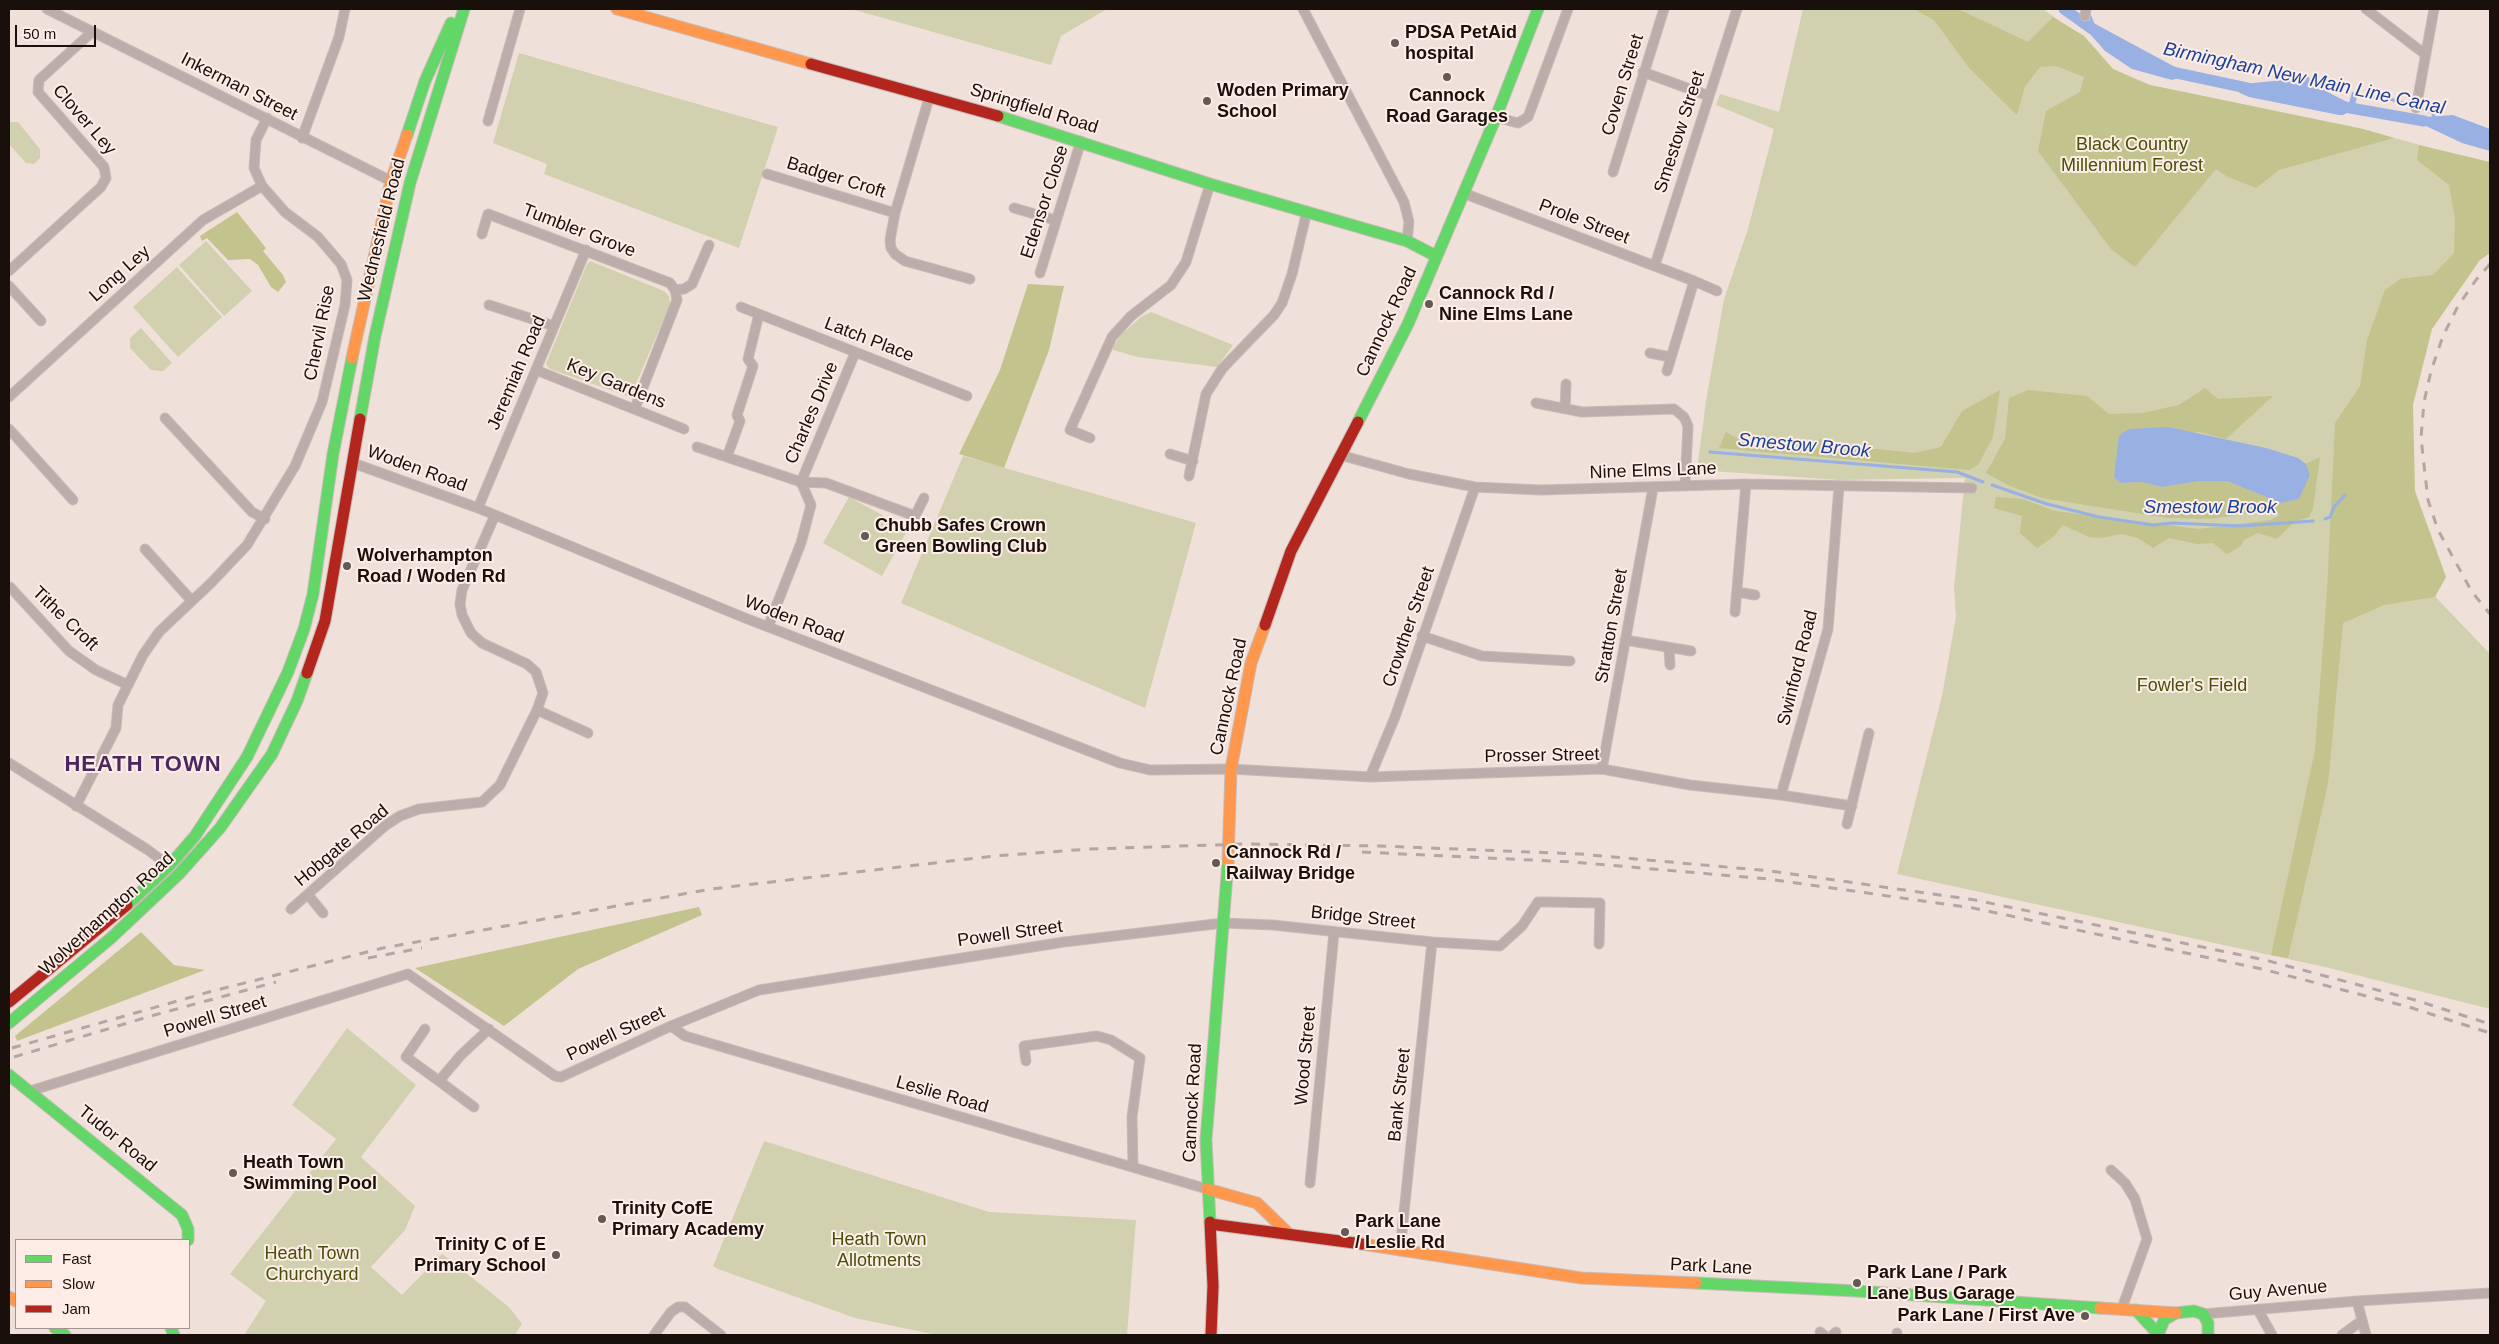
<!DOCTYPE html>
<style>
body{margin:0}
#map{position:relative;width:2499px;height:1344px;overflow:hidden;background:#f0e0da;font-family:Arial,sans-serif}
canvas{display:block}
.frame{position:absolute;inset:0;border:10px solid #19100c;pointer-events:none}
.legend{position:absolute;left:15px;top:1239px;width:175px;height:90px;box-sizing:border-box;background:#feede6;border:1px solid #a2958f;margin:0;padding:6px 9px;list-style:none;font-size:15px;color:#19100c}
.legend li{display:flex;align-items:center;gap:10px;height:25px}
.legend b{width:25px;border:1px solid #a2958f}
.scale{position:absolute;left:15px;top:25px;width:81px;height:22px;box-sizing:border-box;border:2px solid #19100c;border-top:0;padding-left:6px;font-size:15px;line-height:18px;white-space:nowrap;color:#19100c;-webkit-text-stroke:4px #feede6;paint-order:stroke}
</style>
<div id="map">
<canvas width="2499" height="1344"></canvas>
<div class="frame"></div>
<ul class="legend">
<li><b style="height:6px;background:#63d668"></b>Fast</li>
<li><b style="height:6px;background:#ff974d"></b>Slow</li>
<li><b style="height:6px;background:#b3261e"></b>Jam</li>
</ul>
<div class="scale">50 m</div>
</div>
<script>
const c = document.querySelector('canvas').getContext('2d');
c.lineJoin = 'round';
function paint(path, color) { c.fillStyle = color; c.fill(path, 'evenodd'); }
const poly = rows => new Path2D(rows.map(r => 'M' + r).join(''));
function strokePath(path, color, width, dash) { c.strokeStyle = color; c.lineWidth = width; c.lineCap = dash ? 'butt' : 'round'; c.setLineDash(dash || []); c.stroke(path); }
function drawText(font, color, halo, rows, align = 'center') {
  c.font = font + ' Arial,sans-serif'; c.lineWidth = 4; c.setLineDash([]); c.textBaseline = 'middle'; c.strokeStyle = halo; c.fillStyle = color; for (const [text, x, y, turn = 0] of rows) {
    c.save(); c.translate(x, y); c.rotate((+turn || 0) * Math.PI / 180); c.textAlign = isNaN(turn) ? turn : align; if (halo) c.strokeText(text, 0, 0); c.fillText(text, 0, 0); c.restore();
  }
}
const green = poly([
 [851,9,1107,9,1061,36,1051,65],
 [1803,9,2043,9,2069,28,2084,36,2113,69,2145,84,2363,129,2448,153,2473,242,2414,335,2405,565,2490,654,2490,1009,2325,967,1897,874,1942,696,1956,617,1954,588,1965,478,1839,480,1697,470,1706,401,1724,299,1748,229,1774,129,1716,105,1720,94,1779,112],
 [519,53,778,127,739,248,544,174,547,164,493,143],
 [9,122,18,122,40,149,40,158,34,164,26,163,9,144],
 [206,241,252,291,224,316,179,265],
 [590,261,664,291,669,296,670,304,632,393,627,396,550,369,546,364,587,264],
 [177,267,222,317,178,357,133,307],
 [1151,312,1233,345,1217,367,1138,357,1113,350,1113,347,1121,335,1141,317],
 [141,328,172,363,163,371,151,370,130,348,130,338],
 [963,456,1196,523,1145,708,901,603],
 [849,497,908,529,882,576,823,543],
 [347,1028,416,1085,361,1157,415,1206,405,1230,371,1267,402,1295,442,1254,509,1307,522,1324,515,1335,244,1335,266,1301,230,1274,336,1139,292,1105],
 [764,1141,989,1212,1136,1220,1127,1335,937,1335,855,1318,718,1269,713,1266]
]);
const forest = poly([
 [1914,9,1958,9,2028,42,2053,17,2084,36,2113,69,2150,85,2363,129,2394,138,2279,170,2256,188,2228,177,2216,169,2135,267,2111,249,2038,151,2046,111,2080,92,2084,77,2056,66,2040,67,2025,86,2017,115,1970,69,1934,20],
 [2419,145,2490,162,2490,253,2480,260,2432,329,2413,405,2415,491,2446,577,2435,597,2384,605,2343,623,2328,784,2288,958,2271,955,2315,750,2327,592,2335,423,2360,386,2367,340,2385,290,2400,279,2433,275,2454,253,2455,218,2449,185,2417,160],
 [237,212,266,248,263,251,283,275,286,282,278,292,271,287,258,265,250,259,228,260,207,238,202,241,200,236],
 [1028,284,1064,286,1049,350,1004,468,959,454,1000,370],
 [2205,388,2218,399,2273,396,2226,439,2199,432,2119,436,2121,483,2141,482,2162,487,2199,481,2227,481,2281,503,2299,499,2310,475,2306,464,2320,457,2313,509,2309,517,2294,522,2277,539,2258,533,2244,540,2241,546,2227,554,2213,543,2197,544,2169,538,2153,548,2138,538,2121,534,2102,538,2089,537,2063,525,2053,537,2037,548,2020,533,2022,516,1994,508,1996,497,2022,499,2055,511,2199,529,2271,520,2280,515,2267,511,2209,519,2167,518,2042,498,2010,486,1986,473,2005,439,2009,398,2028,390,2087,396,2109,414,2142,413,2179,405],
 [2000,390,1993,437,1978,465,1969,470,1719,448,1726,432,1741,441,1804,449,1821,439,1837,450,1877,449,1915,453,1941,447,1962,411],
 [699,907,702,915,578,969,504,1026,415,968],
 [141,932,174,965,205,970,17,1041,15,1036]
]);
const water = poly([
 [2088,20,2175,67,2186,76,2172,80,2132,69,2105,51,2083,26,2082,21],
 [2296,75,2309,77,2310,83,2349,103,2352,92,2358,93,2354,109,2343,115,2339,115,2249,97,2240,93,2233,85,2294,79],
 [2453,115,2490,129,2490,151,2462,143,2409,118],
 [2168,427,2266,448,2298,458,2306,464,2310,475,2299,499,2281,503,2227,481,2199,481,2162,487,2141,482,2121,483,2114,477,2119,436,2124,432,2130,429]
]);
const stream = poly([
 [2088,12,2094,26],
 [2356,95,2390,99,2432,112,2435,119],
 [1710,452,1957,472,1983,482],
 [1992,485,2047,504,2099,517,2153,525,2172,523,2241,526,2313,521],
 [2325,519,2330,517,2334,507,2345,495]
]);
const canal = poly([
 [2064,9,2092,29],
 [2172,72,2247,88],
 [2339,106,2424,121]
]);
const street = poly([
 [47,9,391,181],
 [1303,9,1404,202,1409,222,1407,241],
 [2366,9,2426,55],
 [2085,16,2086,9],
 [1643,72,1709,96],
 [929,98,895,213,890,240,891,248,895,254,905,261,970,279],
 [2416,108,2434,9],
 [1496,117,1518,123,1528,117,1568,9],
 [488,121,520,9],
 [302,138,339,37,345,9],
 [1613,172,1664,9],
 [767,174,895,213],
 [1463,193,1694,281,1667,371],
 [1014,208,1055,220],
 [482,234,488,214,670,283,675,290,677,300,635,408],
 [1655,265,1737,9],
 [9,271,101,187,106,178,104,167,38,92,39,80,92,32],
 [1040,273,1081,141],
 [1694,281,1717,291],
 [9,286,41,321],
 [675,290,684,289,692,284,709,245],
 [489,305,554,326],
 [741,307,967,396],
 [1650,353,1670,357],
 [536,370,684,429],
 [9,397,203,220,262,186],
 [1536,403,1582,412,1674,409,1684,417,1688,426,1685,485],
 [1565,409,1566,384],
 [165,418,252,512,265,519],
 [9,429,73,500],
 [1090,438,1070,430,1112,337,1131,316,1171,285,1186,262,1210,184],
 [697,447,801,482,826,483,915,516,924,498],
 [1170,454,1193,461],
 [1340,455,1409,474,1475,487,1541,490,1746,484,1972,488],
 [727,457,740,421,737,415,753,366,748,359,759,314],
 [353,463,478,508,745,618,1120,763,1150,770,1231,769,1370,777,1602,769,1690,785,1781,795,1852,806],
 [1189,476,1206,394,1222,369,1274,315,1282,303,1292,274,1307,211],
 [478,508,586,250],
 [145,549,191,600],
 [10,587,69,651,96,670,128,685],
 [1737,592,1755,595],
 [1735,612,1746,484],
 [768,627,801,543,811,505,801,482,855,353],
 [1422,636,1482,656,1570,661],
 [1625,640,1691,651],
 [1669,649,1670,665],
 [537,710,588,733],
 [9,763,148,850,169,866],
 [1602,769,1653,488],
 [1370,777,1395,717,1475,487],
 [1781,795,1828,629,1839,486],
 [76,806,116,728,118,705,143,655,159,632,211,583,247,545,295,466,322,402,345,305,347,280,341,264,318,237,285,212,262,186,254,168,256,140,267,118],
 [1847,824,1869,733],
 [309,896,323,913],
 [291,909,386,825,400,816,419,809,482,802,500,785,537,710,543,693,536,672,527,664,482,643,471,633,462,615,460,604,462,590,495,515],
 [671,1026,685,1036,1207,1189],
 [425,1029,406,1057,439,1081,461,1055,489,1029],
 [1026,1061,1024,1046,1097,1036,1111,1040,1140,1058,1132,1117,1133,1167],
 [439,1081,474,1107],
 [30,1091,408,974,555,1076,561,1077,671,1026,759,990,1064,942,1223,923,1273,925,1432,942,1500,946,1522,926,1538,902,1550,902,1600,903,1599,944],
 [2111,1170,2125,1183,2135,1199,2147,1239,2122,1308],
 [1310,1183,1334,932],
 [1400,1251,1432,942],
 [2357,1301,2366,1335],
 [2258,1310,2272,1335],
 [2203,1314,2357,1301,2490,1293],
 [1820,1332,1824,1335],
 [654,1335,671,1312,678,1307,685,1307,721,1335],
 [1833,1335,1836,1332],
 [1897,1335,1897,1333],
 [2342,1335,2360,1322]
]);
const fast = poly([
 [998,116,1210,184,1407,241,1436,256],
 [407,135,425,81,451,23],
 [360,419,375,336,410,183,464,9],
 [1358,422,1408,324,1496,117,1538,9],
 [127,905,169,866,195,836,247,757,288,672,304,629,313,594,333,454,352,358],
 [9,1023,111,938,179,874,220,828,272,754,297,701,307,673],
 [9,1075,182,1215,188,1229,188,1240],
 [1210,1222,1206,1140,1228,862],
 [1696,1283,1857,1291,2100,1308],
 [2136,1310,2158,1334],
 [55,1328,65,1335],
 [171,1328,174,1335],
 [2158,1335,2164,1320,2176,1313,2194,1311,2203,1314,2208,1323,2208,1335]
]);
const slow = poly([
 [617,9,811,64],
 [352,358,391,181,407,135],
 [1228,862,1231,769,1251,663,1265,625],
 [1207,1189,1257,1203,1288,1233],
 [1362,1244,1581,1278,1696,1283],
 [9,1297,16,1301],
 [2100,1308,2176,1313]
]);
const jam = poly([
 [811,64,998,116],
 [1265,625,1291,551,1358,422],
 [307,673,325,621,360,419],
 [9,1002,127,905],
 [1210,1222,1213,1286,1211,1335],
 [1210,1224,1362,1244]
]);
const rail = poly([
 [2490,264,2476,280,2458,306,2443,336,2431,371,2424,402,2421,438,2428,500,2438,530,2472,592,2490,614],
 [1362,852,1573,862,1768,879,1973,908,2262,969,2409,1007,2490,1033],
 [368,958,422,948],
 [12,1048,209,992,383,948,711,889,994,856,1090,849,1245,844,1381,846,1580,854,1771,871,1975,900,2265,960,2415,1000,2490,1024],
 [14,1057,151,1016,276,982]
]);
const markers = [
 [1395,43,5,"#645954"],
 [1447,77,5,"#645954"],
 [1207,101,5,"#645954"],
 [1429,304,5,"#645954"],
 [865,536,5,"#645954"],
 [347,566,5,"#645954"],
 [1216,863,5,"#645954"],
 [233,1173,5,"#645954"],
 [602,1219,5,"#645954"],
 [1345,1232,5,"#645954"],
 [556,1255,5,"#645954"],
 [1857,1283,5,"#645954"],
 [2085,1316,5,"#645954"]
];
const poiNames = [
 ["PDSA PetAid",1405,33],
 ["hospital",1405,54],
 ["Woden Primary",1217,91],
 ["School",1217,112],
 ["Cannock",1447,96,"center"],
 ["Road Garages",1447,117,"center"],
 ["Cannock Rd /",1439,294],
 ["Nine Elms Lane",1439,315],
 ["Chubb Safes Crown",875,526],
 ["Green Bowling Club",875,547],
 ["Wolverhampton",357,556],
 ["Road / Woden Rd",357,577],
 ["Cannock Rd /",1226,853],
 ["Railway Bridge",1226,874],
 ["Heath Town",243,1163],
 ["Swimming Pool",243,1184],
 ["Trinity CofE",612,1209],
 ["Primary Academy",612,1230],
 ["Park Lane",1355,1222],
 ["/ Leslie Rd",1355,1243],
 ["Trinity C of E",546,1245,"right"],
 ["Primary School",546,1266,"right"],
 ["Park Lane / Park",1867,1273],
 ["Lane Bus Garage",1867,1294],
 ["Park Lane / First Ave",2075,1316,"right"]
];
const streetNames = [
 ["Coven Street",1623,85,-73],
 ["Inkerman Street",239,87,27],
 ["Springfield Road",1034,109,17],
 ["Clover Ley",84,120,49],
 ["Smestow Street",1680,132,-72],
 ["Badger Croft",836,178,17],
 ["Edensor Close",1045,202,-72],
 ["Prole Street",1584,222,21],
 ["Wednesfield Road",382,230,-76],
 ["Tumbler Grove",579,231,21],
 ["Long Ley",120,274,-42],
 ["Cannock Road",1387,322,-65],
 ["Chervil Rise",320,333,-79],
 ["Latch Place",869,340,21],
 ["Jeremiah Road",517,373,-67],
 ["Key Gardens",616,384,22],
 ["Charles Drive",812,413,-67],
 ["Woden Road",417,469,20],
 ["Nine Elms Lane",1653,471,-2],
 ["Tithe Croft",65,619,44],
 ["Woden Road",794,620,21],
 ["Stratton Street",1612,626,-80],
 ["Crowther Street",1409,627,-71],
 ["Swinford Road",1798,668,-76],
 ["Cannock Road",1229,697,-78],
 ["Prosser Street",1542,756,-1],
 ["Hobgate Road",342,846,-40],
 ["Wolverhampton Road",107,914,-42],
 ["Bridge Street",1363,918,6],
 ["Powell Street",1010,934,-8],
 ["Powell Street",215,1017,-17],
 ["Powell Street",616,1034,-25],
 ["Wood Street",1306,1056,-85],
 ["Leslie Road",942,1095,16],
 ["Bank Street",1400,1095,-84],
 ["Cannock Road",1193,1103,-87],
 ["Tudor Road",117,1139,39],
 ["Park Lane",1711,1267,3],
 ["Guy Avenue",2278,1291,-5]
];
const parkNames = [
 ["Black Country",2132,145],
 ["Millennium Forest",2132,166],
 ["Fowler's Field",2192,686],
 ["Heath Town",879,1240],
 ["Allotments",879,1261],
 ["Heath Town",312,1254],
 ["Churchyard",312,1275]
];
const waterNames = [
 ["Birmingham New Main Line Canal",2304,79,12],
 ["Smestow Brook",1804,446,5],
 ["Smestow Brook",2210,508]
];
const districtNames = [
 ["HEATH TOWN",143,765]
];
paint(green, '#d1d0af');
paint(forest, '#c2c38d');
paint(water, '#99b0e3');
strokePath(stream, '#99b0e3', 3);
strokePath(canal, '#99b0e3', 11);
strokePath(street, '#c8bbb7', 11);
strokePath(fast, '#c8bbb7', 13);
strokePath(slow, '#c8bbb7', 13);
strokePath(jam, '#c8bbb7', 13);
strokePath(street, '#bdadaa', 9);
strokePath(fast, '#63d668', 11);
strokePath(slow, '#ff974d', 11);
strokePath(jam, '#b3261e', 11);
strokePath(rail, '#b3a6a3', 3, [9, 9]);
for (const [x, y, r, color] of markers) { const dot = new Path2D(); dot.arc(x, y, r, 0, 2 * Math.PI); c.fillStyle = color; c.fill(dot); strokePath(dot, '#feede6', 2); }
drawText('bold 18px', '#19100c', '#feede6', poiNames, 'left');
drawText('18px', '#19100c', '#feede6', streetNames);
drawText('18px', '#475007', '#feede6', parkNames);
drawText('italic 19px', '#19439a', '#feede6', waterNames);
c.letterSpacing = '1px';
drawText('bold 22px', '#4a275e', '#feede6', districtNames);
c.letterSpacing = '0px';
</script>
